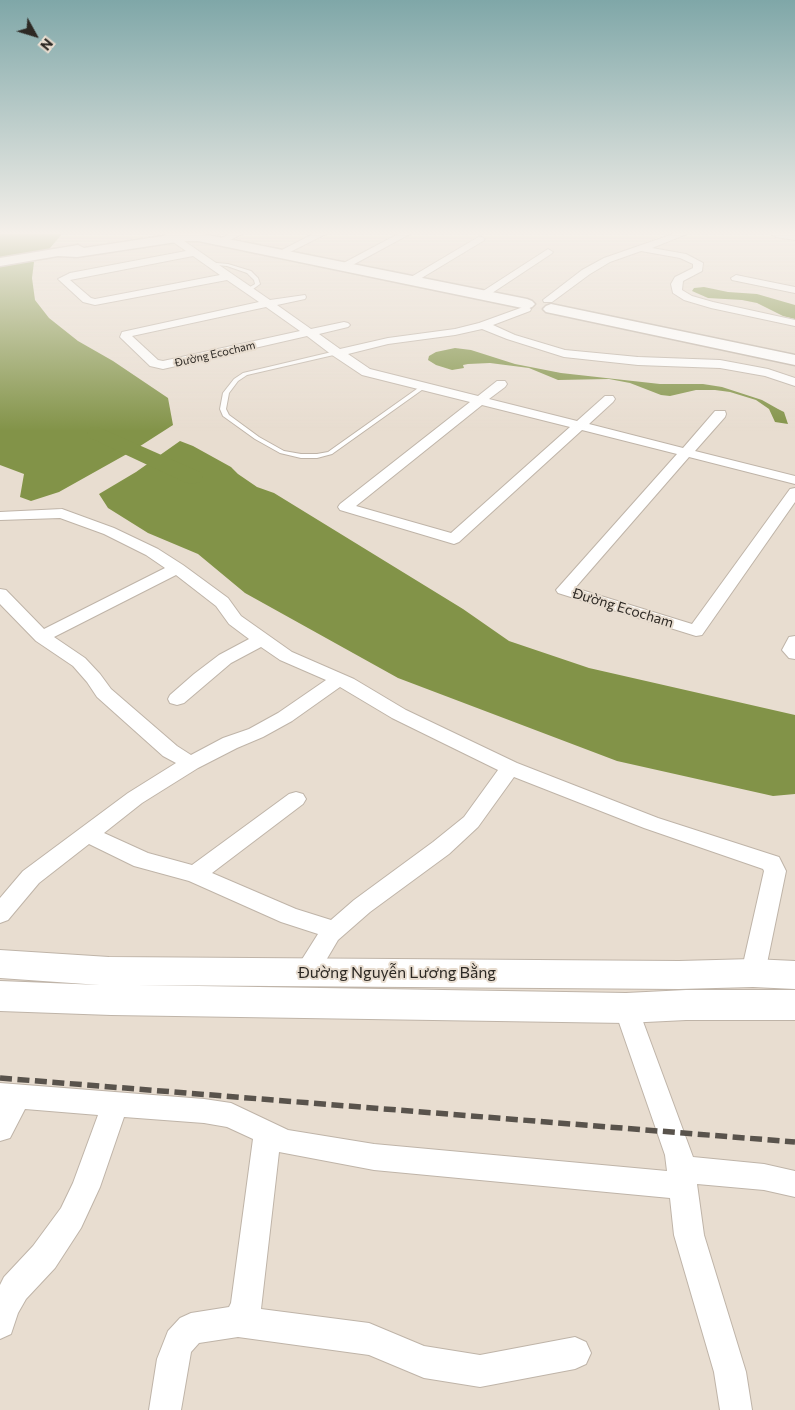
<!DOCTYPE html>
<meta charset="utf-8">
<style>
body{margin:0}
#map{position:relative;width:795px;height:1410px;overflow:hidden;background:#e8ddd0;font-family:Commissioner,sans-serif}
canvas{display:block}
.north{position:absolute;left:10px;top:10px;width:50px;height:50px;-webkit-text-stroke:4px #e8ddd0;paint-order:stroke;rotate:129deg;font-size:14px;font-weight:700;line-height:20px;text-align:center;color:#2d2924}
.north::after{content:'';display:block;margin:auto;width:18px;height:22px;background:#2d2924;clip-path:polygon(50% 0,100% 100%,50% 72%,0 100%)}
</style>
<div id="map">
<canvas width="795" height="1410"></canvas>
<div class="north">N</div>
</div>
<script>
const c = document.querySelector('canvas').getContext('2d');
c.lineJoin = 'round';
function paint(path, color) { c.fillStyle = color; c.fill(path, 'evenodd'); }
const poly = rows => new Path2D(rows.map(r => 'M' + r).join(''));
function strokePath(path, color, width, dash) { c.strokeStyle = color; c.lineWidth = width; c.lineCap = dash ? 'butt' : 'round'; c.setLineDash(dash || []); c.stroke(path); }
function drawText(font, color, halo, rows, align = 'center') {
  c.font = font + ' Commissioner,sans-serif'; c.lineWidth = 4; c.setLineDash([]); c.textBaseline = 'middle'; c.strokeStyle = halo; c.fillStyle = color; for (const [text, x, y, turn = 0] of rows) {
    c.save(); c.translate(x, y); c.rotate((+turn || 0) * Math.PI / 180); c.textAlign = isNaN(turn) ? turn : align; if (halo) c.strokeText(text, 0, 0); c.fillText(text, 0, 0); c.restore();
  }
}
const water = poly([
 [0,234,62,234,45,254,23,261,34,262,32,278,35,300,49,318,78,341,113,361,168,398,173,425,134,450,59,492,31,501,20,497,24,474,0,465],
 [704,287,728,292,757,294,795,305,795,319,783,316,757,303,742,300,708,298,692,291,694,288],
 [455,348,471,350,515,364,561,373,660,384,703,384,722,387,762,400,778,409,784,412,788,424,775,422,769,409,756,400,730,392,715,390,696,390,670,396,661,395,630,383,609,379,558,380,529,368,490,363,468,364,463,365,464,368,452,370,436,365,428,360,429,356,436,352],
 [180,441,193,446,231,467,238,474,257,487,274,493,463,609,509,641,589,668,795,715,795,794,773,796,617,761,398,678,245,593,198,554,148,533,108,508,99,494,136,472]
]);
const stream = poly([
 [134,450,157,457]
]);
const river = poly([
 [98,427,200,472,203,477,200,482,192,484,184,482,90,438,87,433,90,428,98,427]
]);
const lane = poly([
 [206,262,228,264,251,271,258,278,260,284,249,292,245,292,245,290,255,284,254,280,247,273,227,266,206,264,206,262],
 [336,351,338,352,338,354,247,375,238,381,229,393,226,409,229,415,259,437,284,451,301,454,317,454,328,452,421,386,426,387,332,454,317,458,301,458,280,453,255,439,223,416,220,409,223,393,234,379,243,373,336,351]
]);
const street = poly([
 [165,234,174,234,270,300,305,295,306,297,305,299,277,305,311,329,344,322,348,323,350,325,348,327,319,334,340,349,388,338,455,329,479,323,526,306,531,309,530,311,493,325,515,335,565,350,638,357,720,360,768,369,795,378,795,386,765,376,720,368,638,365,564,357,507,339,482,329,455,335,388,344,348,354,370,369,478,396,497,381,505,381,507,384,505,387,489,399,577,421,605,396,613,396,615,399,613,402,589,424,683,448,715,411,725,411,726,414,725,417,695,451,795,476,795,484,689,457,575,588,692,624,790,489,795,488,795,502,702,635,696,636,558,593,556,590,677,454,582,430,459,542,454,544,340,510,338,507,340,504,470,402,362,375,332,355,307,336,163,369,150,366,122,339,120,337,122,332,259,302,227,280,95,305,83,302,58,279,70,273,186,251,166,237,165,234],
 [193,256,220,275,95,299,91,298,70,280,193,256],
 [266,307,300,331,163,361,158,360,132,336,266,307],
 [482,405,570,427,451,533,356,506,482,405],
 [229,234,242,234,224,243,218,243,216,241,229,234],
 [313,234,326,234,284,255,281,256,276,253,313,234],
 [398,234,410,234,347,268,343,269,338,266,398,234],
 [673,234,687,234,652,248,686,254,703,263,702,271,683,281,682,290,692,296,713,302,795,320,795,326,711,308,684,300,673,293,671,284,675,277,693,268,693,264,680,258,641,251,610,262,590,274,552,302,544,302,543,300,582,270,604,258,673,234],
 [771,234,795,234,795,240,776,237,771,234],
 [480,236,485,239,483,241,415,282,407,282,406,280,480,236],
 [548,249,553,252,551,254,486,297,478,297,477,295,548,249],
 [736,275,795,287,795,293,732,280,731,278,736,275],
 [62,509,114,528,158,549,183,565,228,598,241,616,292,652,354,679,406,710,517,763,658,818,779,857,786,871,765,973,762,980,753,983,744,980,741,973,764,871,763,869,644,828,514,777,478,827,449,854,370,912,338,940,315,979,306,982,297,979,294,972,318,934,281,922,189,881,134,866,89,844,39,883,8,920,0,923,0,898,23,871,128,793,176,763,163,756,97,697,87,682,73,666,36,641,0,604,0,589,6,590,44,629,165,568,146,555,104,534,60,518,0,520,0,512,62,509],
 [176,575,216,606,229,624,249,639,219,655,194,674,170,695,168,699,170,703,177,705,184,703,231,663,261,647,280,660,326,680,278,713,249,729,223,738,191,755,177,746,111,689,100,674,85,658,54,637,176,575],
 [340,687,392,718,498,770,464,817,433,842,354,900,331,920,296,909,212,873,303,804,306,799,303,794,296,792,289,794,192,865,148,853,104,833,142,803,198,768,237,748,263,737,292,721,340,687],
 [795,636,795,659,789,658,782,650,789,637,795,636],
 [626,998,635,1001,638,1008,693,1157,764,1164,795,1171,795,1197,764,1190,697,1184,704,1235,746,1372,752,1410,720,1410,714,1372,674,1235,670,1198,374,1170,279,1152,261,1309,369,1323,424,1346,480,1355,575,1337,586,1342,591,1353,586,1364,575,1369,480,1387,424,1378,369,1355,238,1337,199,1343,191,1352,181,1410,149,1410,157,1359,168,1331,180,1318,191,1313,229,1307,231,1303,253,1139,227,1127,204,1123,124,1117,100,1187,81,1228,55,1268,26,1299,18,1313,11,1334,0,1339,0,1285,4,1277,33,1246,61,1208,73,1183,98,1115,25,1109,10,1138,0,1141,0,1083,204,1099,231,1103,288,1130,374,1144,667,1171,665,1155,614,1008,617,1001,626,998]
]);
const secondary = poly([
 [176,234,203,234,527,299,532,301,535,304,532,307,527,309,198,241,183,241,77,257,58,256,0,266,0,258,78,245,84,248,176,234],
 [551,304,795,355,795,365,546,312,543,309,546,306,551,304]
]);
const highway = poly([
 [0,950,109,957,679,961,753,959,795,961,795,989,753,987,679,989,137,985,626,993,686,990,795,990,795,1020,686,1020,626,1023,111,1015,0,1011,0,981,100,985,0,978,0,950]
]);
const rail = poly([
 [0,1078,795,1142]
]);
const farStreetnames = [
 ["Đường Ecocham",215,354,-13]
];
const streetNames = [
 ["Đường Ecocham",623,608,17]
];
const nearStreetnames = [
 ["Đường Nguyễn Lương Bằng",397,973]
];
paint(water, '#829348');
strokePath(stream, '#829348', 4);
paint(river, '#829348');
strokePath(lane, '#bfb4a8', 2);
strokePath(street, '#bfb4a8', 2);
strokePath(secondary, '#bfb4a8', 3);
strokePath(highway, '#bfb4a8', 2);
paint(lane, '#fff');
paint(street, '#fff');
paint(secondary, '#fff');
paint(highway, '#fff');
strokePath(rail, '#59534c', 5.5, [12, 5.5]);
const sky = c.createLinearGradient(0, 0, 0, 431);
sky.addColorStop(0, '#7fa7a8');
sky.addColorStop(0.54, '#f5f0ea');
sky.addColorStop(1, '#f5f0ea00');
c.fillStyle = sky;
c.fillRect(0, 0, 795, 431);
drawText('11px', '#2d2924', '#e8ddd0', farStreetnames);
drawText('14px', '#2d2924', '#e8ddd0', streetNames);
drawText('16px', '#2d2924', '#e8ddd0', nearStreetnames);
</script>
